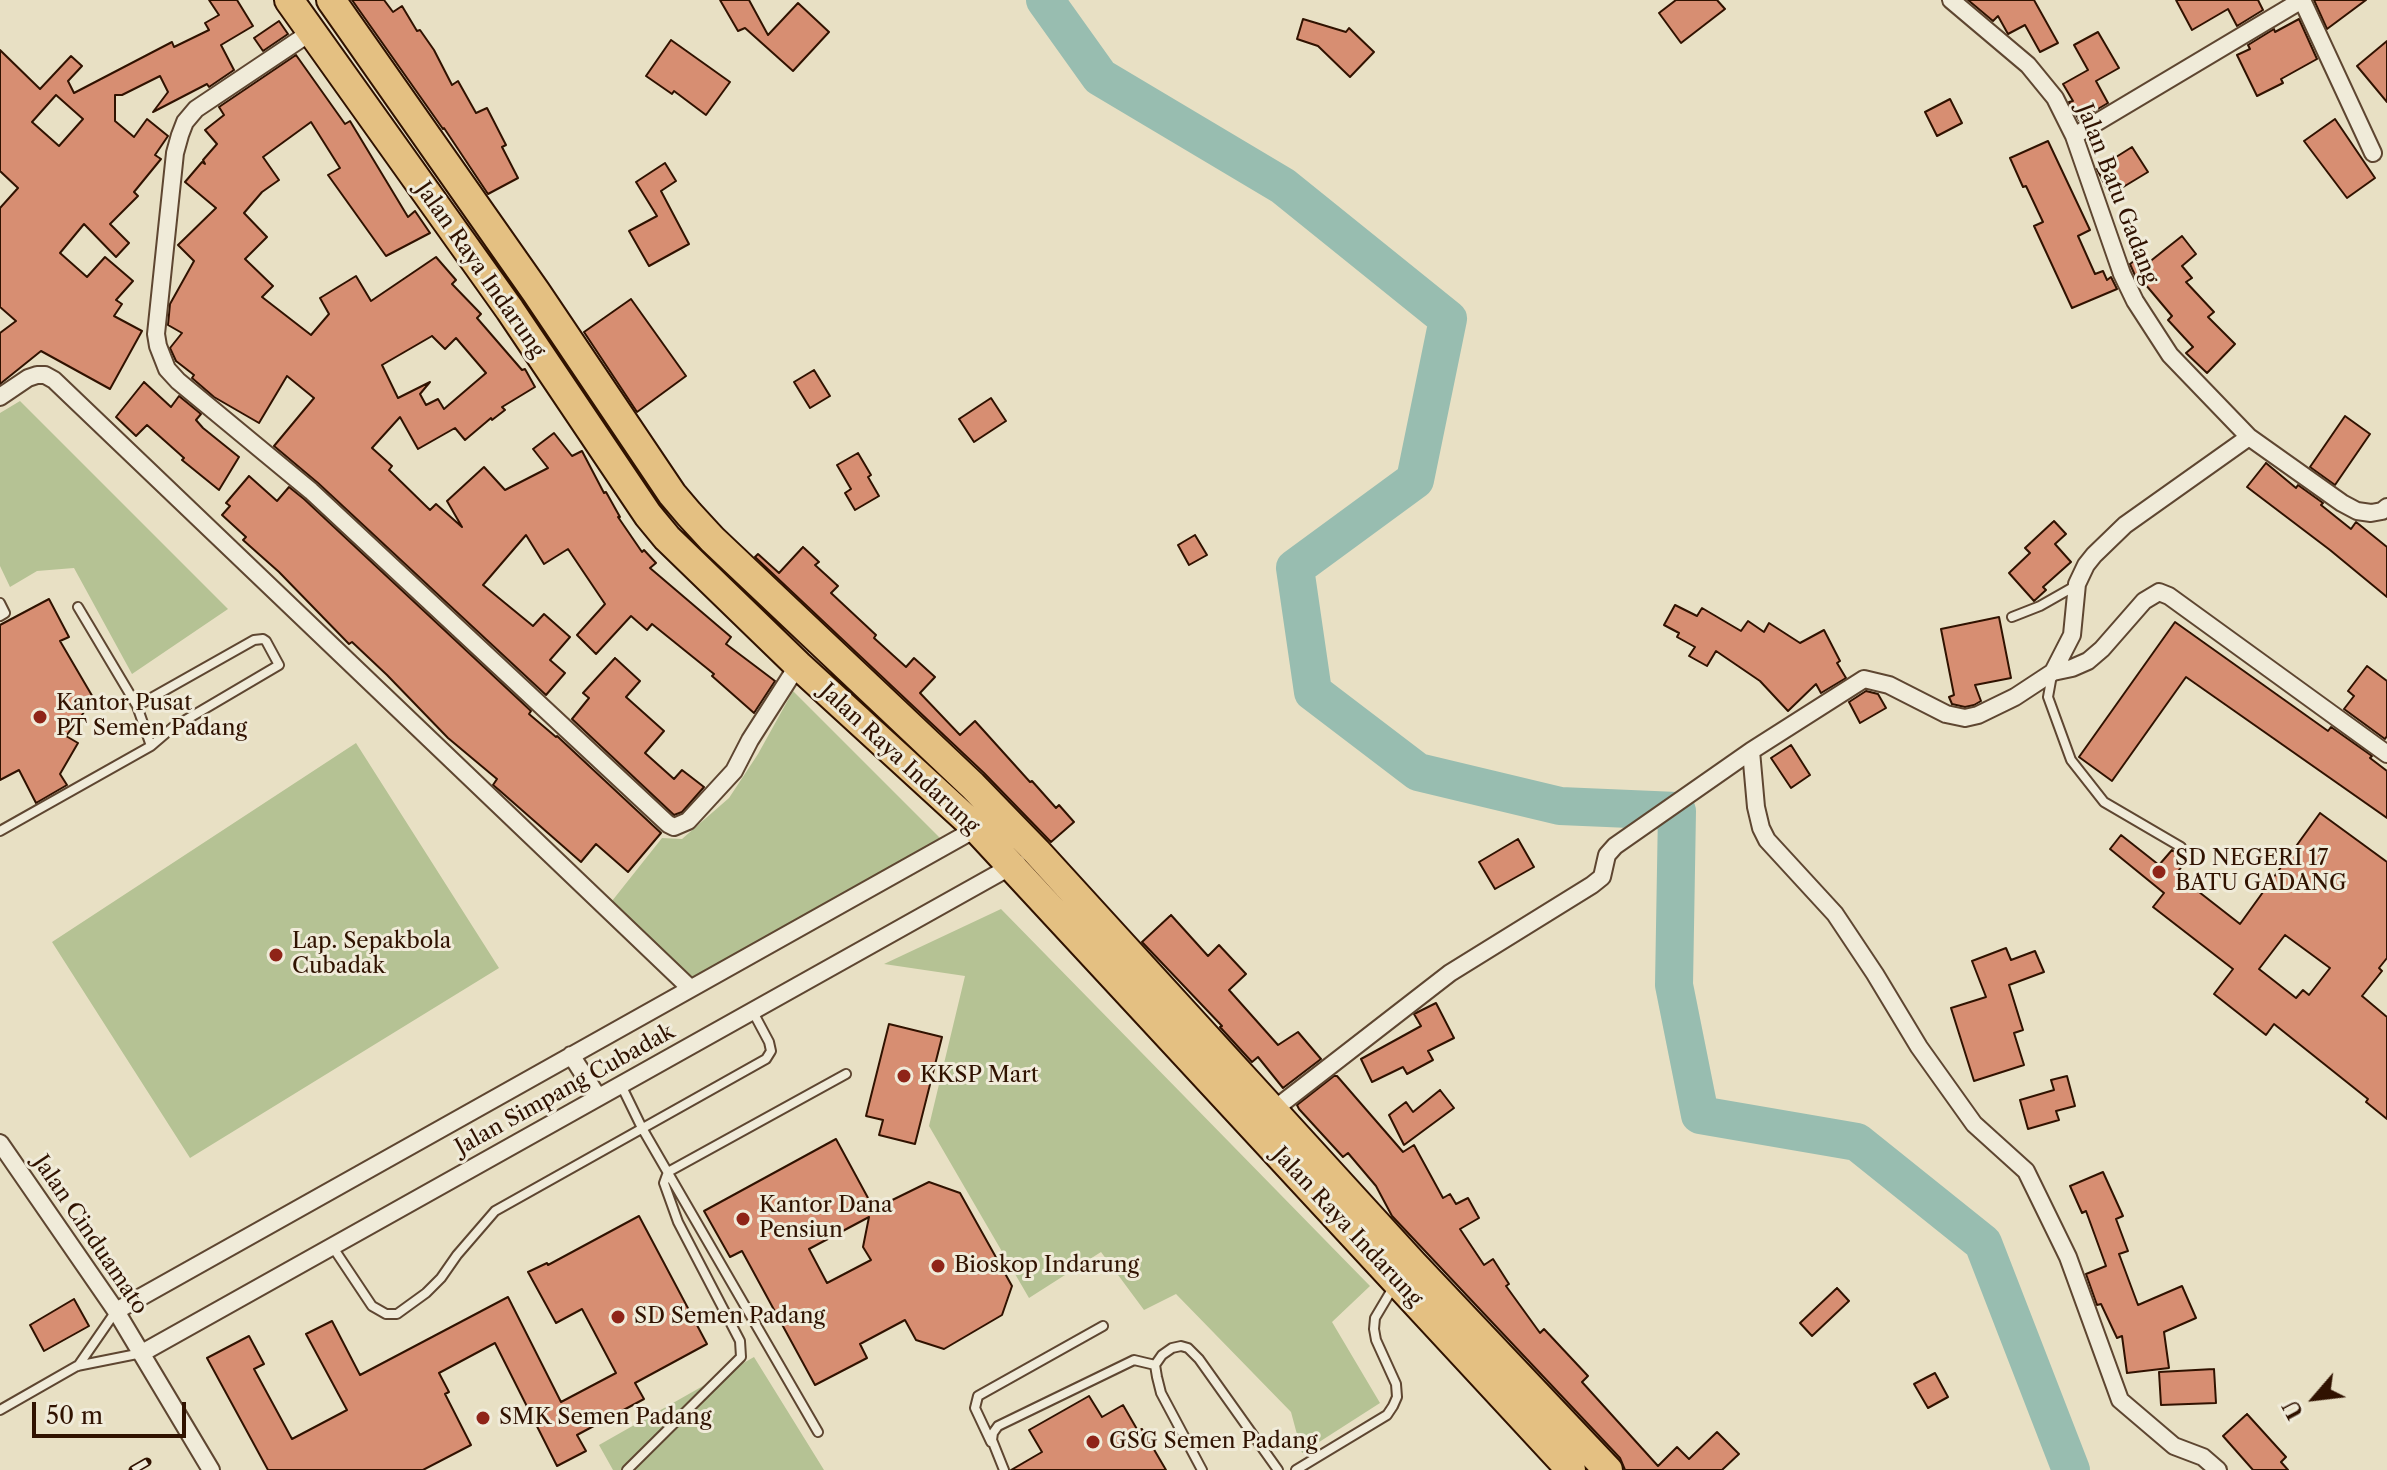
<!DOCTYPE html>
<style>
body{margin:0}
#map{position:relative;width:2387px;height:1470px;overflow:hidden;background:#e8e0c4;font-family:"Libre Caslon Text",serif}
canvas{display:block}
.north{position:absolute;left:2275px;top:1358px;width:80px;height:80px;-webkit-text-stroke:6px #f0ebd9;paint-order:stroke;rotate:242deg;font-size:22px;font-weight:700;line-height:32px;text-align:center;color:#301200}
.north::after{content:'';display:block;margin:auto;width:28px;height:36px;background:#301200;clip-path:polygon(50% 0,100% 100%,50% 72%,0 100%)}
.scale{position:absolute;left:32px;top:1402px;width:154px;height:36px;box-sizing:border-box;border:4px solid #301200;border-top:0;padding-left:10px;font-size:24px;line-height:28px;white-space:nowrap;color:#301200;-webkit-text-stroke:6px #f0ebd9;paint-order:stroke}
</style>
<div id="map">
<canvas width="2387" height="1470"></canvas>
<div class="north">U</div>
<div class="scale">50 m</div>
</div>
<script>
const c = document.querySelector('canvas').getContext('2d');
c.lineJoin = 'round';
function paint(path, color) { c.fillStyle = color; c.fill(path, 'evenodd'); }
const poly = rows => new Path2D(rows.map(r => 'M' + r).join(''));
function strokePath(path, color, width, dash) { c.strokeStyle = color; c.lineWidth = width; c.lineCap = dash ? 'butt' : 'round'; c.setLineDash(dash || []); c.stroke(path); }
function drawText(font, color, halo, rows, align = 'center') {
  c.font = font + ' "Libre Caslon Text",serif'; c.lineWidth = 6; c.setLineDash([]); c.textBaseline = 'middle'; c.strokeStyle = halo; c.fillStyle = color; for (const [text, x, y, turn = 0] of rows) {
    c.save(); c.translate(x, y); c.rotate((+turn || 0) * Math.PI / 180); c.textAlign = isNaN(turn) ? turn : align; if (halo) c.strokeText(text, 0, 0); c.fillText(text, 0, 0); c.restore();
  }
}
const green = poly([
 [20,401,228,609,132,674,74,568,37,571,10,587,0,566,0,413],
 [793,691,950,848,699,986,612,901,662,838,682,839,729,798,758,754],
 [356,743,499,968,190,1158,52,942],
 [1001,909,1370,1286,1332,1322,1380,1403,1302,1453,1291,1412,1176,1294,1144,1310,1101,1252,1029,1298,929,1126,965,976,884,964],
 [754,1357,824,1470,613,1470,599,1445]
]);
const river = poly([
 [1045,0,1100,77,1283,186,1448,319,1415,480,1295,568,1313,692,1418,772,1560,806,1677,811,1674,985,1700,1115,1857,1142,1983,1243,2071,1470]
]);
const building = poly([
 [209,0,237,0,253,26,221,45,234,70,209,87,207,84,153,112,168,92,160,76,122,95,115,95,115,121,134,137,147,119,168,136,155,155,161,159,134,192,138,196,110,224,129,243,116,257,84,224,60,253,87,277,105,257,133,281,116,300,122,304,114,316,142,331,110,389,41,351,0,384,0,333,16,321,0,307,0,208,18,188,0,171,0,50,40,89,71,56,82,66,68,81,74,93,172,42,174,47,209,30,205,23,219,15,209,0],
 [56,95,83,119,59,146,32,122,56,95],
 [352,0,384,0,393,12,402,6,417,31,420,30,434,50,452,85,458,81,476,113,487,108,506,145,502,147,518,178,488,194,444,128,443,129,352,0],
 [720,0,749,0,768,35,798,3,829,32,793,71,745,28,738,31,720,0],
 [1676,0,1717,0,1725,9,1681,43,1659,13,1676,0],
 [1968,0,2034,0,2058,43,2040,52,2025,25,2008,34,1998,16,1993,21,1968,0],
 [2176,0,2258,0,2263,10,2237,26,2228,9,2192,30,2176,0],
 [2314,0,2366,0,2327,29,2314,0],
 [1303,19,1346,32,1349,28,1374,52,1350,77,1318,46,1297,39,1303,19],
 [2299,19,2317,59,2281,79,2283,83,2257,96,2237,55,2250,49,2248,45,2274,29,2275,32,2299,19],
 [279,21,288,34,263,51,254,38,279,21],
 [2098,32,2119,68,2096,81,2108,103,2079,120,2069,102,2073,101,2063,84,2088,70,2074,45,2098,32],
 [671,40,730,82,706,115,674,91,672,94,646,76,671,40],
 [2387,41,2387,102,2357,66,2387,41],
 [296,55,345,124,350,121,408,217,415,211,430,233,386,256,328,175,340,168,311,122,263,157,279,180,262,192,244,213,267,237,245,259,273,286,262,297,311,335,329,314,320,298,356,276,371,301,436,257,456,280,452,284,481,314,477,318,522,370,525,369,535,387,502,407,505,410,492,420,491,418,465,440,455,428,418,449,400,417,372,448,392,466,389,470,430,510,436,504,462,527,447,501,484,467,505,490,548,468,533,449,554,433,572,456,582,451,604,493,606,492,620,517,618,517,642,552,644,550,656,563,650,568,731,637,726,644,775,681,754,713,712,676,714,674,652,624,647,630,631,616,596,654,577,635,605,604,568,549,544,564,526,535,483,585,533,626,544,614,570,637,550,660,565,673,546,695,318,483,274,446,314,398,287,376,259,423,214,397,192,378,194,375,176,361,170,348,182,333,168,325,170,304,194,261,178,245,216,208,185,182,202,162,205,164,203,160,217,144,205,130,224,115,219,107,296,55],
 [432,336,445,349,456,338,486,373,444,409,438,399,426,405,420,394,430,382,398,398,382,365,432,336],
 [1950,99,1962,123,1937,136,1925,112,1950,99],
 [2335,119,2375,178,2347,198,2304,141,2335,119],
 [2048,141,2090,230,2078,236,2095,274,2103,271,2107,280,2111,277,2117,289,2072,308,2034,226,2043,222,2026,186,2023,187,2010,158,2048,141],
 [2132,147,2148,172,2110,195,2097,169,2132,147],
 [665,163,676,181,661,191,689,244,649,266,629,231,657,216,636,182,665,163],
 [2182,236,2196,254,2182,266,2192,278,2186,282,2214,312,2208,317,2235,344,2207,373,2186,353,2193,347,2168,320,2172,316,2140,278,2137,280,2130,264,2138,258,2143,267,2182,236],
 [631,299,686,376,637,412,584,332,631,299],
 [814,370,830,396,810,408,794,382,814,370],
 [144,382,171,407,179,396,201,414,196,420,203,428,239,457,219,490,182,460,184,458,147,425,136,436,116,417,144,382],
 [991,398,1006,421,974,442,959,419,991,398],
 [2345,416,2370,434,2335,485,2310,467,2345,416],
 [858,453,871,475,868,477,879,496,855,510,845,493,851,489,837,465,858,453],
 [2266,463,2296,488,2298,485,2323,503,2321,505,2351,529,2356,522,2387,547,2387,597,2330,550,2247,487,2266,463],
 [249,476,277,501,289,487,304,499,531,711,529,714,556,737,557,736,661,833,628,872,596,844,581,862,499,790,493,785,497,779,448,738,387,675,352,642,349,644,279,572,243,540,246,537,222,515,230,506,226,503,249,476],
 [2054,521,2066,534,2055,544,2071,562,2043,587,2046,590,2034,601,2009,573,2030,553,2025,548,2054,521],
 [1195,535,1207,555,1189,565,1178,545,1195,535],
 [803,547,819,562,815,565,838,586,831,593,876,635,874,638,906,667,914,658,935,677,920,693,960,735,975,721,1030,782,1032,781,1056,808,1059,805,1074,822,1051,842,984,773,755,557,758,554,779,573,803,547],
 [49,599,69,637,60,641,94,699,66,736,78,743,60,774,67,785,36,803,19,770,0,780,0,625,49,599],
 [1675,605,1697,616,1702,608,1741,631,1748,621,1764,632,1769,623,1800,643,1824,630,1840,661,1837,663,1846,678,1821,693,1816,684,1788,711,1760,681,1716,651,1707,666,1689,656,1695,647,1677,637,1679,633,1664,625,1675,605],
 [1999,617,2011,678,1975,685,1981,701,1974,705,1965,707,1952,704,1949,697,1954,695,1941,629,1999,617],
 [2175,622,2328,731,2331,727,2372,756,2370,758,2387,771,2387,818,2186,677,2112,781,2079,757,2175,622],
 [615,658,640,681,626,697,664,731,645,753,674,779,682,770,704,787,682,812,674,815,572,719,589,698,583,693,615,658],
 [2367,666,2387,681,2387,736,2385,739,2344,709,2354,696,2348,691,2367,666],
 [1866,691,1878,694,1886,708,1860,723,1849,702,1866,691],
 [1791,745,1810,775,1791,788,1771,758,1791,745],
 [2320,813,2387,862,2387,958,2379,968,2382,971,2362,996,2387,1017,2387,1119,2366,1102,2368,1099,2274,1024,2266,1035,2214,994,2233,969,2153,907,2164,893,2110,849,2121,835,2159,865,2172,850,2186,861,2176,874,2240,924,2320,813],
 [2285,935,2330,968,2309,995,2303,990,2296,998,2259,969,2285,935],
 [1518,839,1534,867,1495,889,1479,862,1518,839],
 [1171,915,1208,956,1219,945,1246,974,1229,990,1278,1045,1298,1032,1321,1059,1283,1088,1258,1057,1252,1062,1220,1027,1222,1026,1142,942,1171,915],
 [2006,948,2011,960,2035,951,2044,972,2009,985,2023,1030,2014,1033,2024,1065,1974,1081,1951,1008,1986,997,1972,961,2006,948],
 [1436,1003,1454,1038,1428,1051,1433,1060,1407,1074,1403,1067,1372,1082,1361,1059,1421,1026,1414,1014,1436,1003],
 [889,1024,942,1037,915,1144,879,1135,883,1120,866,1116,889,1024],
 [1334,1076,1337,1076,1403,1152,1414,1145,1443,1198,1450,1194,1456,1204,1468,1198,1479,1218,1460,1229,1484,1265,1493,1259,1509,1284,1506,1286,1540,1333,1544,1329,1588,1376,1582,1382,1658,1466,1677,1447,1689,1459,1717,1432,1739,1454,1722,1470,1625,1470,1620,1458,1392,1216,1376,1186,1348,1153,1343,1157,1299,1109,1297,1105,1334,1076],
 [2067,1076,2075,1106,2056,1111,2059,1120,2028,1129,2020,1100,2054,1090,2051,1080,2067,1076],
 [1440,1090,1454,1108,1404,1145,1389,1115,1406,1102,1413,1112,1440,1090],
 [836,1139,874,1209,929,1182,960,1193,1012,1286,1002,1315,944,1349,916,1340,905,1320,860,1344,867,1358,815,1385,742,1251,730,1257,704,1211,836,1139],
 [869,1217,863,1247,871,1260,827,1283,809,1249,869,1217],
 [2103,1172,2123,1216,2116,1219,2128,1251,2119,1254,2138,1305,2182,1286,2196,1318,2164,1332,2169,1368,2127,1373,2122,1336,2117,1338,2101,1304,2097,1305,2086,1274,2106,1266,2086,1211,2082,1213,2070,1186,2103,1172],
 [639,1216,707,1344,635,1383,644,1399,577,1435,586,1451,557,1466,495,1343,439,1373,449,1392,445,1394,471,1445,423,1470,268,1470,207,1358,249,1336,264,1364,254,1369,292,1439,347,1410,306,1334,332,1321,360,1375,508,1297,561,1402,616,1373,582,1309,556,1323,528,1272,547,1263,548,1265,639,1216],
 [1837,1288,1849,1301,1812,1336,1800,1323,1837,1288],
 [74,1299,89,1326,44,1351,30,1325,74,1299],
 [2214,1369,2216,1403,2161,1405,2159,1372,2214,1369],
 [1935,1373,1948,1397,1928,1408,1914,1384,1935,1373],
 [1089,1396,1102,1417,1123,1405,1138,1431,1142,1429,1166,1470,1011,1470,1042,1452,1029,1430,1089,1396],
 [2247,1414,2286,1457,2281,1462,2288,1470,2253,1470,2223,1436,2247,1414]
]);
const service = poly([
 [0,603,5,613,0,616],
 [78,607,137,706,151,746,172,728,279,665,266,641,263,639,254,640,137,706],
 [2012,617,2040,606,2077,585],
 [2052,675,2048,697,2071,760,2104,802,2181,847],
 [0,831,151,746],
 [621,1085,642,1128,818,1432],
 [332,1246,372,1306,386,1314,397,1314,426,1293,441,1278,457,1255,495,1211,766,1059,771,1051,769,1042,753,1012],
 [78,1366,116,1311],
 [0,1410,77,1366,142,1353],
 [991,1442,975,1408,978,1396,1103,1326],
 [627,1470,741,1357,740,1341,678,1222,664,1183,668,1172,846,1074],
 [1004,1470,992,1440,993,1433,998,1426,1134,1360,1155,1365],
 [1202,1470,1161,1393,1157,1377,1155,1365,1162,1355,1172,1348,1181,1346,1188,1348,1199,1359,1278,1470],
 [1296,1470,1387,1415,1393,1406,1397,1397,1396,1384,1376,1340,1374,1329,1375,1318,1394,1286]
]);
const minor = poly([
 [1951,0,2028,65,2055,98,2074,136,2122,274,2135,301,2170,355,2249,437,2342,503,2357,511,2371,513,2382,511,2387,507],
 [2302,0,2373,153],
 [311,32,196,109,185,122,180,135,175,153,156,334,158,346,167,369,178,381,311,491,668,824,674,827,688,821,734,771,750,740,798,665],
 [2074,136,2302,0],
 [0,397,28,378,37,375,45,375,54,380,690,988],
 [2053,672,2072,635,2077,584,2086,565,2094,555,2125,525,2249,437],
 [1751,751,1864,679,1889,685,1946,714,1965,718,1978,715,2015,697,2053,672,2072,668,2088,661,2102,649,2144,601,2159,592,2169,596,2387,754],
 [571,1055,598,1097],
 [1272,1111,1450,973,1592,885,1602,877,1607,855,1615,846,1751,751,1756,807,1761,828,1767,840,1835,914,1875,974,1919,1047,1974,1124,2026,1171,2068,1257,2120,1400,2174,1446,2203,1457,2218,1470],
 [0,1143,116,1311,211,1470],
 [116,1311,979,827],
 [142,1353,1017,863]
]);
const trunk = poly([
 [289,0,510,310,648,515,667,538,798,665,975,827,1571,1470],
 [331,0,536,292,672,494,689,514,712,539,972,785,1037,852,1413,1264,1608,1470]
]);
const rail = poly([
 [133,1470,147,1462]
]);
const markers = [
 [40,717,8,"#8f2418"],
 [2159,872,8,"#8f2418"],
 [276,955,8,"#8f2418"],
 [904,1076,8,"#8f2418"],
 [743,1219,8,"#8f2418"],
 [938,1266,8,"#8f2418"],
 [618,1317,8,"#8f2418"],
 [483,1418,8,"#8f2418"],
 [1093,1442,8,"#8f2418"]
];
const streetNames = [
 ["Jalan Batu Gadang",2117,194,69],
 ["Jalan Raya Indarung",480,270,55],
 ["Jalan Raya Indarung",899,759,43],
 ["Jalan Simpang Cubadak",565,1090,-29],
 ["Jalan Raya Indarung",1347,1227,47],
 ["Jalan Cinduamato",90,1235,56]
];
const poiNames = [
 ["Kantor Pusat",56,704],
 ["PT Semen Padang",56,729],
 ["SD NEGERI 17",2175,859],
 ["BATU GADANG",2175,884],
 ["Lap. Sepakbola",292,942],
 ["Cubadak",292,967],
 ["KKSP Mart",920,1076],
 ["Kantor Dana",759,1206],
 ["Pensiun",759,1231],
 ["Bioskop Indarung",954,1266],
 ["SD Semen Padang",634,1317],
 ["SMK Semen Padang",499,1418],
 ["GSG Semen Padang",1109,1442]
];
paint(green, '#b5c294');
strokePath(river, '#98bdb0', 38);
paint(building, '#d78e72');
strokePath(building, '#301200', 2);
strokePath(service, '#5e4631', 12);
strokePath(minor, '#5e4631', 20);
strokePath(trunk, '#301200', 32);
strokePath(service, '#f0ebd9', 8);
strokePath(minor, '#f0ebd9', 16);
strokePath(trunk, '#e4c082', 28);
strokePath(rail, '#301200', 9);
strokePath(rail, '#f0ebd9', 6, [18]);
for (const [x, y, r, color] of markers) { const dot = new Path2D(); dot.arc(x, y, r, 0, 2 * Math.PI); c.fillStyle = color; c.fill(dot); strokePath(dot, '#f0ebd9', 3); }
drawText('22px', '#301200', '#f0ebd9', streetNames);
drawText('22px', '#301200', '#f0ebd9', poiNames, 'left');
</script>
